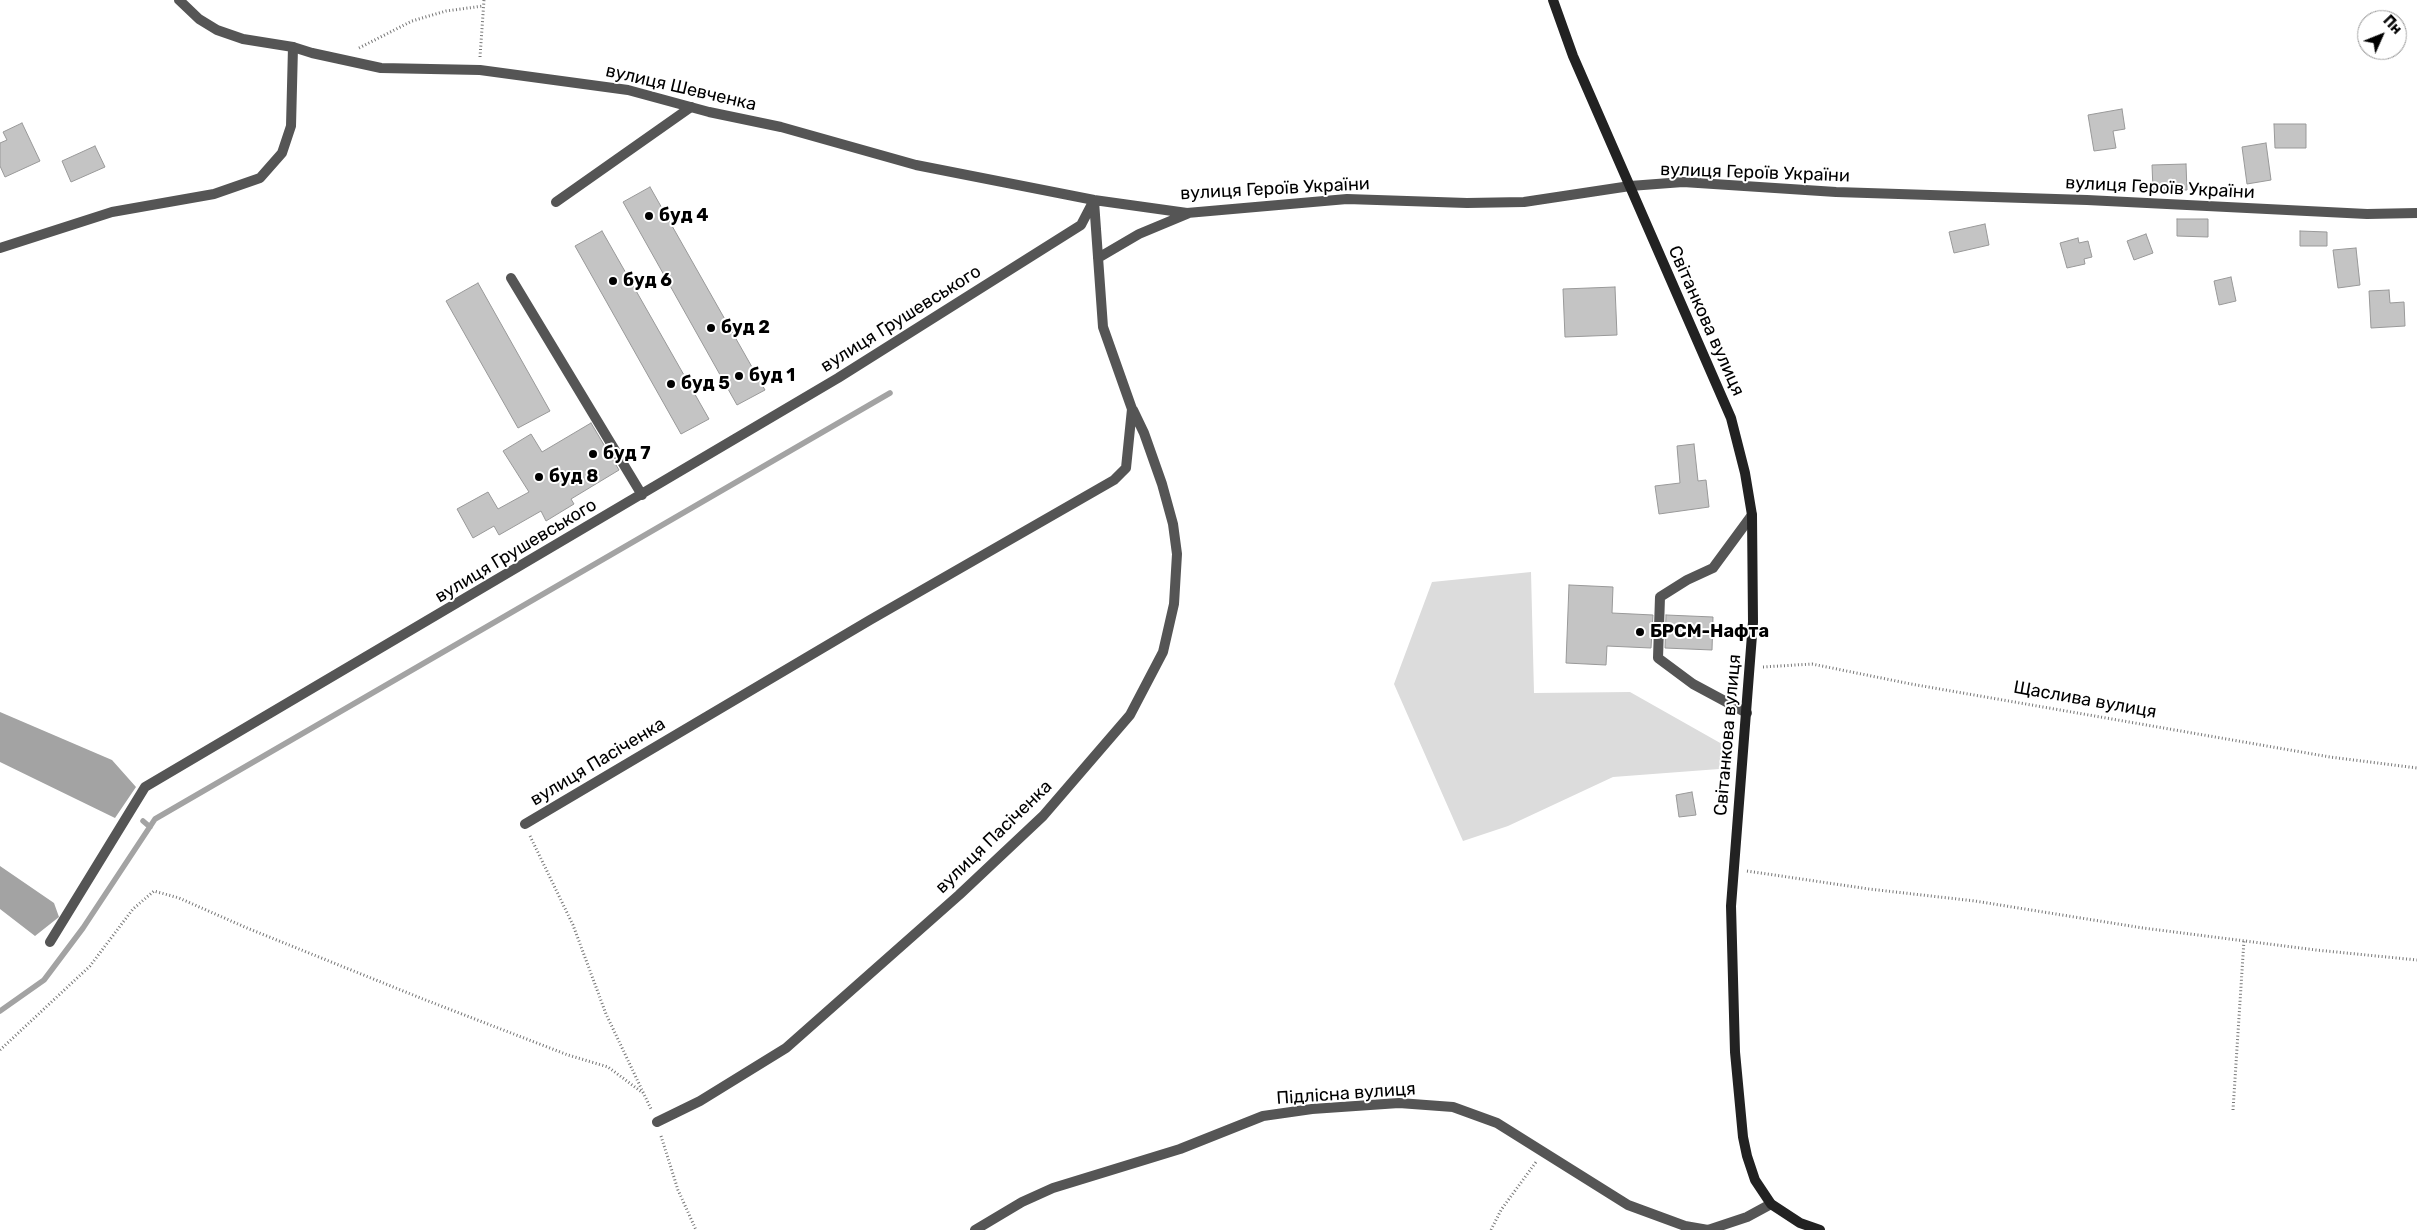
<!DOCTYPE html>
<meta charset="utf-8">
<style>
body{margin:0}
#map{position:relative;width:2417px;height:1230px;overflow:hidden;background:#fff;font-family:Rubik,sans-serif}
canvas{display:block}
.north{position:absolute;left:2357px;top:10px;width:50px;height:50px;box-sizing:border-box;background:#fff;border:1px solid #999;border-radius:50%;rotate:46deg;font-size:14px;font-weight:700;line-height:20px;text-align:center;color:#000}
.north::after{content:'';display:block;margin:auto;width:18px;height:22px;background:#000;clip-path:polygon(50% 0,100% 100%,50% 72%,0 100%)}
</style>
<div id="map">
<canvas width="2417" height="1230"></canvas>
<div class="north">Пн</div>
</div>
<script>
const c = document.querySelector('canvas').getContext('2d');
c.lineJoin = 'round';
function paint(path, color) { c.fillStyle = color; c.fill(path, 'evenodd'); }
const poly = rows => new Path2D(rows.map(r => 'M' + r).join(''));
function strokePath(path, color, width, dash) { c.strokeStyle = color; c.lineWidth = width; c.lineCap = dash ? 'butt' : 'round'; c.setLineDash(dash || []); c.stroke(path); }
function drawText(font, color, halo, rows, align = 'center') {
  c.font = font + ' Rubik,sans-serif'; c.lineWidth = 4; c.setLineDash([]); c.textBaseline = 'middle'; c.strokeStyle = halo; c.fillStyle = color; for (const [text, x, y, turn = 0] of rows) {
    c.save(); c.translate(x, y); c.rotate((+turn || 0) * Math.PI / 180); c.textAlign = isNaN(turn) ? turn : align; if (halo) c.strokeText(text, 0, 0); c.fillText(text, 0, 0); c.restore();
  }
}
const green = poly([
 [1531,572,1534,693,1630,692,1722,744,1719,769,1613,777,1508,826,1463,841,1394,684,1432,582]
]);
const water = poly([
 [0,712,112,760,136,787,115,818,0,762],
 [0,866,54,903,59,917,35,936,0,909]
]);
const stream = poly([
 [143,821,150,827],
 [0,1011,44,980,83,928,155,819,890,393]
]);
const building = poly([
 [2122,109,2125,129,2113,131,2116,148,2094,151,2088,115,2122,109],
 [22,123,40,161,5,177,0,166,0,143,7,140,3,132,22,123],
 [2274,124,2306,124,2306,148,2275,148,2274,124],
 [2266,143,2271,180,2247,184,2242,147,2266,143],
 [95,146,105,167,71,182,62,161,95,146],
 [2186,164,2187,190,2153,190,2152,165,2186,164],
 [650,187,765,390,737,405,623,202,650,187],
 [2177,219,2208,219,2208,237,2177,236,2177,219],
 [1985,224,1989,245,1954,253,1949,232,1985,224],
 [602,231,709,419,681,434,575,246,602,231],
 [2300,231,2327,232,2327,246,2300,246,2300,231],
 [2146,234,2153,253,2134,260,2127,241,2146,234],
 [2078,238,2079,243,2088,241,2092,257,2084,259,2085,264,2067,268,2060,243,2078,238],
 [2356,248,2360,285,2338,288,2333,250,2356,248],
 [2231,277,2236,301,2219,305,2214,281,2231,277],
 [478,283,550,411,518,428,446,301,478,283],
 [1615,287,1617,335,1565,337,1563,289,1615,287],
 [2389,290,2390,303,2404,302,2405,326,2371,328,2369,291,2389,290],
 [591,423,619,470,571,499,574,504,546,521,541,511,499,535,494,526,473,538,457,509,488,492,498,509,529,492,503,451,531,434,542,452,591,423],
 [1694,444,1698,481,1706,480,1709,507,1659,514,1655,486,1680,483,1677,446,1694,444],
 [1569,585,1613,587,1612,613,1653,615,1651,648,1607,646,1606,665,1566,663,1569,585],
 [1666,615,1713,617,1712,650,1665,648,1666,615],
 [1692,792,1696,815,1679,817,1676,795,1692,792]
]);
const path = poly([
 [359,48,412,21,446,11,483,6],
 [480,57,484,0],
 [1763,667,1812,664,1911,684,2330,757,2417,768],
 [530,836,573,925,606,1014,651,1109],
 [1747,871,1869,889,1975,901,2143,928,2316,950,2417,960],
 [0,1050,90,966,133,909,154,891,179,898,247,928,423,999,568,1055,608,1067,643,1093],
 [2233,1110,2244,940],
 [661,1136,678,1190,696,1230],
 [1491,1230,1501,1210,1536,1162]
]);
const service = poly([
 [556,202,691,107],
 [0,248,112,212,214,194,260,178,282,153,291,126,293,47],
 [1747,713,1693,684,1658,658,1660,597,1687,580,1713,568,1752,515]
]);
const minor = poly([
 [179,0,199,19,217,30,243,39,293,47,312,53,381,68,480,70,628,90,709,112,781,127,916,165,1094,200,1187,213,1347,199,1467,203,1524,202,1630,186,1683,182,1836,192,2087,200,2367,214,2417,213],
 [1098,258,1139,234,1187,214],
 [511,278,642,495],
 [525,824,870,620,1114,480,1126,468,1132,409,1103,327,1094,201],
 [50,942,145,787,838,378,1081,225,1094,200],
 [657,1122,700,1101,786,1048,959,895,1043,816,1130,715,1163,652,1174,604,1177,554,1173,524,1162,484,1144,433,1133,410],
 [975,1230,1022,1202,1053,1188,1180,1149,1263,1116,1312,1109,1399,1103,1453,1107,1497,1123,1628,1205,1685,1226,1708,1230,1747,1217,1771,1204]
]);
const secondary = poly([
 [1553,0,1573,56,1731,418,1745,473,1752,515,1753,622,1731,906,1735,1052,1743,1137,1747,1156,1755,1180,1771,1204,1800,1223,1820,1230]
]);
const markers = [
 [649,216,5,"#000"],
 [613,281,5,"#000"],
 [711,328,5,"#000"],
 [739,376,5,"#000"],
 [671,384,5,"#000"],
 [593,454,5,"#000"],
 [539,477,5,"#000"],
 [1640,632,5,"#000"]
];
const streetNames = [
 ["вулиця Шевченка",681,88,13],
 ["вулиця Героїв України",1755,173,2],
 ["вулиця Героїв України",2160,188,3],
 ["вулиця Героїв України",1275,189,-3],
 ["вулиця Грушевського",901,319,-32],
 ["Світанкова вулиця",1706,321,66],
 ["вулиця Грушевського",516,551,-31],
 ["Щаслива вулиця",2085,700,10],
 ["Світанкова вулиця",1728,735,-85],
 ["вулиця Пасіченка",598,762,-31],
 ["вулиця Пасіченка",994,837,-44],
 ["Підлісна вулиця",1346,1094,-4]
];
const poiNames = [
 ["буд 4",659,216],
 ["буд 6",623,281],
 ["буд 2",721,328],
 ["буд 1",749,376],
 ["буд 5",681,384],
 ["буд 7",603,454],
 ["буд 8",549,477],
 ["БРСМ-Нафта",1650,632]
];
paint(green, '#dcdcdc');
paint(water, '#a3a3a3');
strokePath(stream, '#a3a3a3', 5.5);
paint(building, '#c4c4c4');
strokePath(building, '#999', 1);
strokePath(path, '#777', 3, [1, 2.5]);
strokePath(service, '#555', 10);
strokePath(minor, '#555', 10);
strokePath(secondary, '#222', 10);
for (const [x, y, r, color] of markers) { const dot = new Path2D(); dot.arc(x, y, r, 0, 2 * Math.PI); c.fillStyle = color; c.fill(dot); strokePath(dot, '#fff', 2); }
drawText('18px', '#000', '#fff', streetNames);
drawText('bold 18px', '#000', '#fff', poiNames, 'left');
</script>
